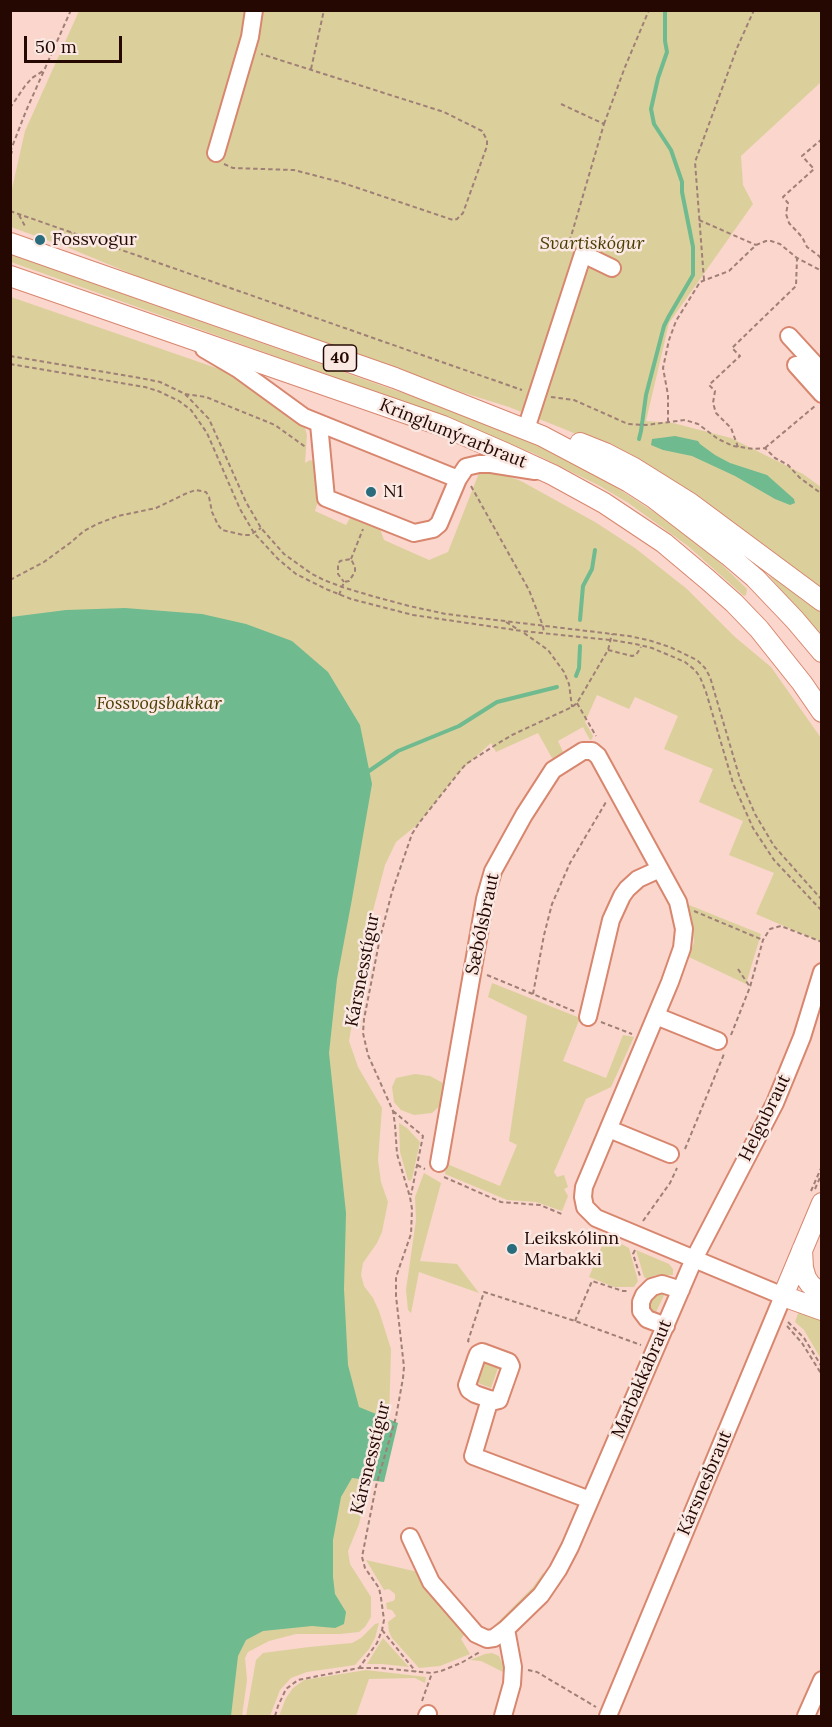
<!DOCTYPE html>
<meta charset="utf-8">
<style>
body{margin:0}
#map{position:relative;width:832px;height:1727px;overflow:hidden;background:#fad6cc;font-family:Lora,serif}
canvas{display:block}
.frame{position:absolute;inset:0;border:12px solid #250802;pointer-events:none}
.scale{position:absolute;left:24px;top:36px;width:98px;height:27px;box-sizing:border-box;border:3px solid #250802;border-top:0;padding-left:8px;font-size:18px;line-height:21px;white-space:nowrap;color:#250802;-webkit-text-stroke:4px #fae8e3;paint-order:stroke}
</style>
<div id="map">
<canvas width="832" height="1727"></canvas>
<div class="frame"></div>
<div class="scale">50 m</div>
</div>
<script>
const c = document.querySelector('canvas').getContext('2d');
c.lineJoin = 'round';
function paint(path, color) { c.fillStyle = color; c.fill(path, 'evenodd'); }
const poly = rows => new Path2D(rows.map(r => 'M' + r).join(''));
function strokePath(path, color, width, dash) { c.strokeStyle = color; c.lineWidth = width; c.lineCap = dash ? 'butt' : 'round'; c.setLineDash(dash || []); c.stroke(path); }
function drawText(font, color, halo, rows, align = 'center') {
  c.font = font + ' Lora,serif'; c.lineWidth = 5; c.setLineDash([]); c.textBaseline = 'middle'; c.strokeStyle = halo; c.fillStyle = color; for (const [text, x, y, turn = 0] of rows) {
    c.save(); c.translate(x, y); c.rotate((+turn || 0) * Math.PI / 180); c.textAlign = isNaN(turn) ? turn : align; if (halo) c.strokeText(text, 0, 0); c.fillText(text, 0, 0); c.restore();
  }
}
const green = poly([
 [79,11,821,11,821,82,741,156,743,185,753,204,669,323,646,421,673,423,731,438,803,474,821,487,821,591,654,471,569,431,509,407,461,392,328,347,190,298,69,248,11,227,11,193,25,131],
 [10,254,391,389,461,411,502,428,563,457,602,478,654,512,711,554,747,589,746,595,744,596,688,546,627,502,598,485,533,453,317,371,11,262],
 [11,297,228,372,250,385,305,428,307,435,305,463,310,460,316,462,319,498,315,511,346,525,350,518,368,525,379,526,384,540,429,560,448,552,479,473,491,470,521,481,595,522,635,548,687,589,735,637,771,667,821,738,821,942,756,914,774,873,729,855,743,821,699,802,713,769,664,749,678,716,635,697,629,709,597,695,585,722,593,736,592,739,590,740,583,727,558,741,564,754,557,760,552,758,538,733,496,752,491,743,459,772,418,824,396,842,385,865,370,922,349,1041,358,1067,382,1108,378,1160,381,1182,388,1202,382,1232,377,1243,363,1263,361,1275,364,1286,373,1298,379,1311,391,1349,389,1419,366,1494,359,1524,348,1551,350,1564,371,1597,371,1617,365,1627,359,1632,340,1634,296,1634,269,1641,248,1652,245,1658,247,1680,242,1716,11,1716],
 [772,573,802,600,821,612,821,636,770,577],
 [684,903,761,934,746,984,689,957,694,942,692,926],
 [492,983,580,1018,563,1061,606,1078,623,1035,634,1037,611,1087,586,1099,554,1172,557,1177,564,1175,568,1187,564,1189,568,1196,562,1211,536,1202,507,1200,445,1174,447,1164,500,1186,517,1145,509,1141,527,1016,488,997],
 [415,1074,430,1076,443,1083,446,1093,442,1104,432,1113,414,1115,401,1110,394,1102,392,1087,396,1078],
 [609,1102,612,1103,581,1180,577,1178],
 [399,1123,407,1128,420,1142,412,1179,410,1181,408,1180,400,1152],
 [424,1173,441,1183,420,1261,457,1264,479,1293,419,1272,411,1313,408,1310,406,1290,416,1220,415,1197],
 [606,1236,629,1248,638,1281,634,1287,614,1287,589,1277],
 [636,1250,669,1264,673,1269,673,1275,656,1275,647,1279,644,1277],
 [666,1291,656,1312,652,1311,650,1308,649,1303,652,1296],
 [799,1311,821,1318,821,1359,804,1330,795,1322],
 [485,1363,498,1368,491,1388,478,1383],
 [366,1560,418,1572,468,1629,461,1639,470,1654,440,1666,419,1668,392,1638,389,1632,388,1622,396,1616,392,1610,387,1609,386,1603,393,1601,395,1599,395,1594,389,1589,384,1590],
 [543,1573,545,1575,535,1589,521,1604,488,1632,533,1587],
 [379,1623,375,1638,369,1649,355,1665,307,1672,291,1678,280,1690,270,1716,246,1716,256,1660,263,1653,309,1647,352,1643,361,1638,375,1624],
 [383,1638,409,1667,382,1664,367,1664],
 [492,1653,499,1656,507,1674,481,1661,470,1660,485,1654],
 [366,1670,426,1677,425,1683,415,1678,369,1679,356,1716,279,1716,286,1698,293,1688,304,1680]
]);
const water = poly([
 [675,436,698,441,700,444,715,455,730,463,767,475,794,499,795,503,790,505,775,499,735,476,692,456,663,450,651,445,652,439],
 [125,608,202,614,246,624,292,641,328,672,360,725,372,784,352,899,337,979,329,1053,346,1213,344,1289,348,1365,359,1407,398,1423,384,1482,352,1478,341,1497,333,1540,333,1577,335,1594,346,1612,344,1624,335,1628,312,1626,263,1631,246,1640,238,1656,231,1716,11,1716,11,617,66,610]
]);
const stream = poly([
 [639,439,641,431,646,395,664,326,669,316,693,275,693,247,682,192,682,182,671,150,654,124,651,109,658,78,667,52,665,41,665,10],
 [580,620,583,586,592,569,595,550],
 [576,676,579,668,580,646],
 [369,771,398,751,459,726,497,702,557,687]
]);
const path = poly([
 [311,69,324,10],
 [561,104,604,124,567,250],
 [10,108,25,86,32,78,43,71],
 [604,124,625,67,649,10],
 [822,139,802,156,814,169,783,197,788,203,786,214,789,223,802,237,807,247,819,256,822,260],
 [10,152,26,111,71,10],
 [10,161,12,151],
 [224,164,233,168,294,170,340,182,453,220,457,219,463,213,487,146,487,140,482,131,444,112,261,54],
 [10,211,522,390],
 [19,215,26,228],
 [699,220,756,245],
 [58,240,72,233],
 [704,280,695,162,737,48,754,10],
 [10,356,140,378,160,382,185,394,209,419,246,502,261,528,284,554,312,574,324,580,342,587,372,596,409,606,446,614,629,636,648,640,670,647,697,660,705,668,710,677,740,779,755,814,774,846,822,900],
 [10,364,145,387,158,391,179,401,191,410,207,433,240,509,254,533,278,559,296,574,326,589,351,599,413,615,522,631,611,640,635,644,652,648,685,662,695,670,700,677,706,692,733,783,753,828,774,860,822,911],
 [185,394,206,397,275,425,307,448],
 [551,397,574,400,628,424,646,425,685,420,698,424,718,439,733,446,754,449,765,448,775,458,788,465,800,478,822,494],
 [668,422,668,395,663,368,669,340,676,321,700,282,729,271,756,245,766,241,771,241,780,244,797,258,822,271],
 [738,447,731,428,716,413,713,403,715,391,709,385,740,356,732,348,796,286,797,258],
 [765,448,815,406],
 [471,486,529,590,543,626,544,633],
 [351,559,363,529],
 [10,580,44,562,70,543,84,531,97,524,118,516,156,508,187,493,196,490,206,492,209,497,212,512,218,525,222,530,243,535,250,535,261,528],
 [339,595,344,582,349,581,355,572,355,567,351,559,340,561,338,564,338,574,344,582],
 [506,622,519,630],
 [524,633,548,650,564,672,569,684,572,707],
 [608,650,632,656,636,655,641,647],
 [577,703,596,736],
 [694,911,763,940],
 [738,969,750,987],
 [487,975,576,1012],
 [533,994,544,935,552,904,570,863,606,802],
 [601,1022,632,1034],
 [731,1035,750,987,763,940,770,929,781,926,822,942],
 [393,1111,423,1136,411,1195],
 [685,1149,724,1054],
 [417,1165,425,1169],
 [444,1177,501,1202,540,1205,564,1215],
 [815,1189,822,1173],
 [811,1191,822,1166],
 [643,1221,670,1183,677,1168],
 [635,1250,633,1254,640,1276],
 [575,1321,592,1281,623,1291,628,1291],
 [788,1322,804,1338,822,1367],
 [787,1326,802,1343,822,1375],
 [469,1342,468,1341,484,1292,575,1321,641,1345],
 [382,1630,416,1672],
 [359,1668,381,1668,432,1673,441,1671,461,1663,480,1652],
 [528,1670,537,1672,596,1707],
 [422,1701,432,1673],
 [275,1716,278,1706,286,1689,298,1680,359,1668,377,1643,382,1630,384,1620,381,1598,379,1588,365,1568,362,1557,376,1486,396,1417,403,1378,404,1367,396,1296,396,1277,411,1234,412,1209,410,1197,397,1154,395,1125,393,1111,368,1055,363,1033,364,1019,380,938,392,892,412,834,419,823,460,771,466,764,497,744,512,735,572,707,577,703,608,650,612,634]
]);
const minor = poly([
 [216,153,250,37,254,10],
 [789,336,822,372],
 [204,349,238,369,304,417,458,479],
 [796,365,822,394],
 [319,424,326,498,414,533,433,529,439,524,458,479,466,467,479,464,491,464,535,471],
 [526,429,583,254,612,268],
 [656,1016,718,1041],
 [588,1017,611,920,622,896,627,889,638,879,660,869],
 [609,1129,670,1154],
 [439,1163,485,899,493,871,524,815,553,770,583,751,592,751,598,756,678,902,684,929,682,948,670,982,584,1187,583,1197,585,1207,596,1218,783,1296,608,1716],
 [666,1326,647,1319,641,1311,641,1302,644,1295,652,1287,662,1284,681,1290],
 [482,1352,509,1362,511,1366,499,1400,495,1401,475,1394,469,1390,467,1385,476,1359,478,1354,482,1352],
 [490,1399,473,1456,590,1500],
 [410,1537,431,1582,476,1634,487,1639,494,1638,506,1629,541,1595,558,1570,570,1547,694,1259,775,1103,802,1037,822,972],
 [427,1716,428,1714],
 [503,1716,512,1684,513,1667,506,1629],
 [806,1716,822,1680]
]);
const major = poly([
 [10,243,395,378,542,436,629,482,654,498,728,555,755,578,795,620,822,652],
 [10,276,443,426,505,453,553,475,604,503,664,543,708,580,734,603,759,629,802,683,822,712],
 [580,443,605,453,634,468,690,503,822,601],
 [822,1203,783,1296,822,1310],
 [802,1250,803,1268,806,1278,810,1284,822,1295]
]);
const markers = [
 [40,240,6,"#286c7d"],
 [371,492,6,"#286c7d"],
 [512,1249,6,"#286c7d"]
];
const shields = [
 [340,358,33]
];
const shieldNames = [
 ["40",340,358]
];
const poiNames = [
 ["Fossvogur",52,240],
 ["N1",383,492],
 ["Leikskólinn",524,1239],
 ["Marbakki",524,1260]
];
const parkNames = [
 ["Svartiskógur",592,244],
 ["Fossvogsbakkar",159,704]
];
const streetNames = [
 ["Kringlumýrarbraut",453,434,22],
 ["Sæbólsbraut",483,924,-78],
 ["Kársnesstígur",363,970,-79],
 ["Helgubraut",765,1118,-64],
 ["Marbakkabraut",642,1379,-67],
 ["Kársnesstígur",371,1458,-76],
 ["Kársnesbraut",705,1483,-67]
];
paint(green, '#dbd09c');
paint(water, '#6fba8f');
strokePath(stream, '#6fba8f', 4);
strokePath(minor, '#d8866e', 20);
strokePath(major, '#d8866e', 22);
strokePath(path, '#a07f76', 2, [4.5, 3]);
strokePath(minor, '#fff', 16);
strokePath(major, '#fff', 20);
for (const [x, y, r, color] of markers) { const dot = new Path2D(); dot.arc(x, y, r, 0, 2 * Math.PI); c.fillStyle = color; c.fill(dot); strokePath(dot, '#fae8e3', 2); }
for (const [x, y, w] of shields) { const box = new Path2D(); box.roundRect(x - w / 2, y - 13, w, 26, 4.5); c.fillStyle = '#fae8e3'; c.fill(box); strokePath(box, '#250802', 1.5); }
drawText('bold 16px', '#250802', null, shieldNames);
drawText('18px', '#250802', '#fae8e3', poiNames, 'left');
drawText('italic 18px', '#4a3e00', '#fae8e3', parkNames);
drawText('18px', '#250802', '#fae8e3', streetNames);
</script>
